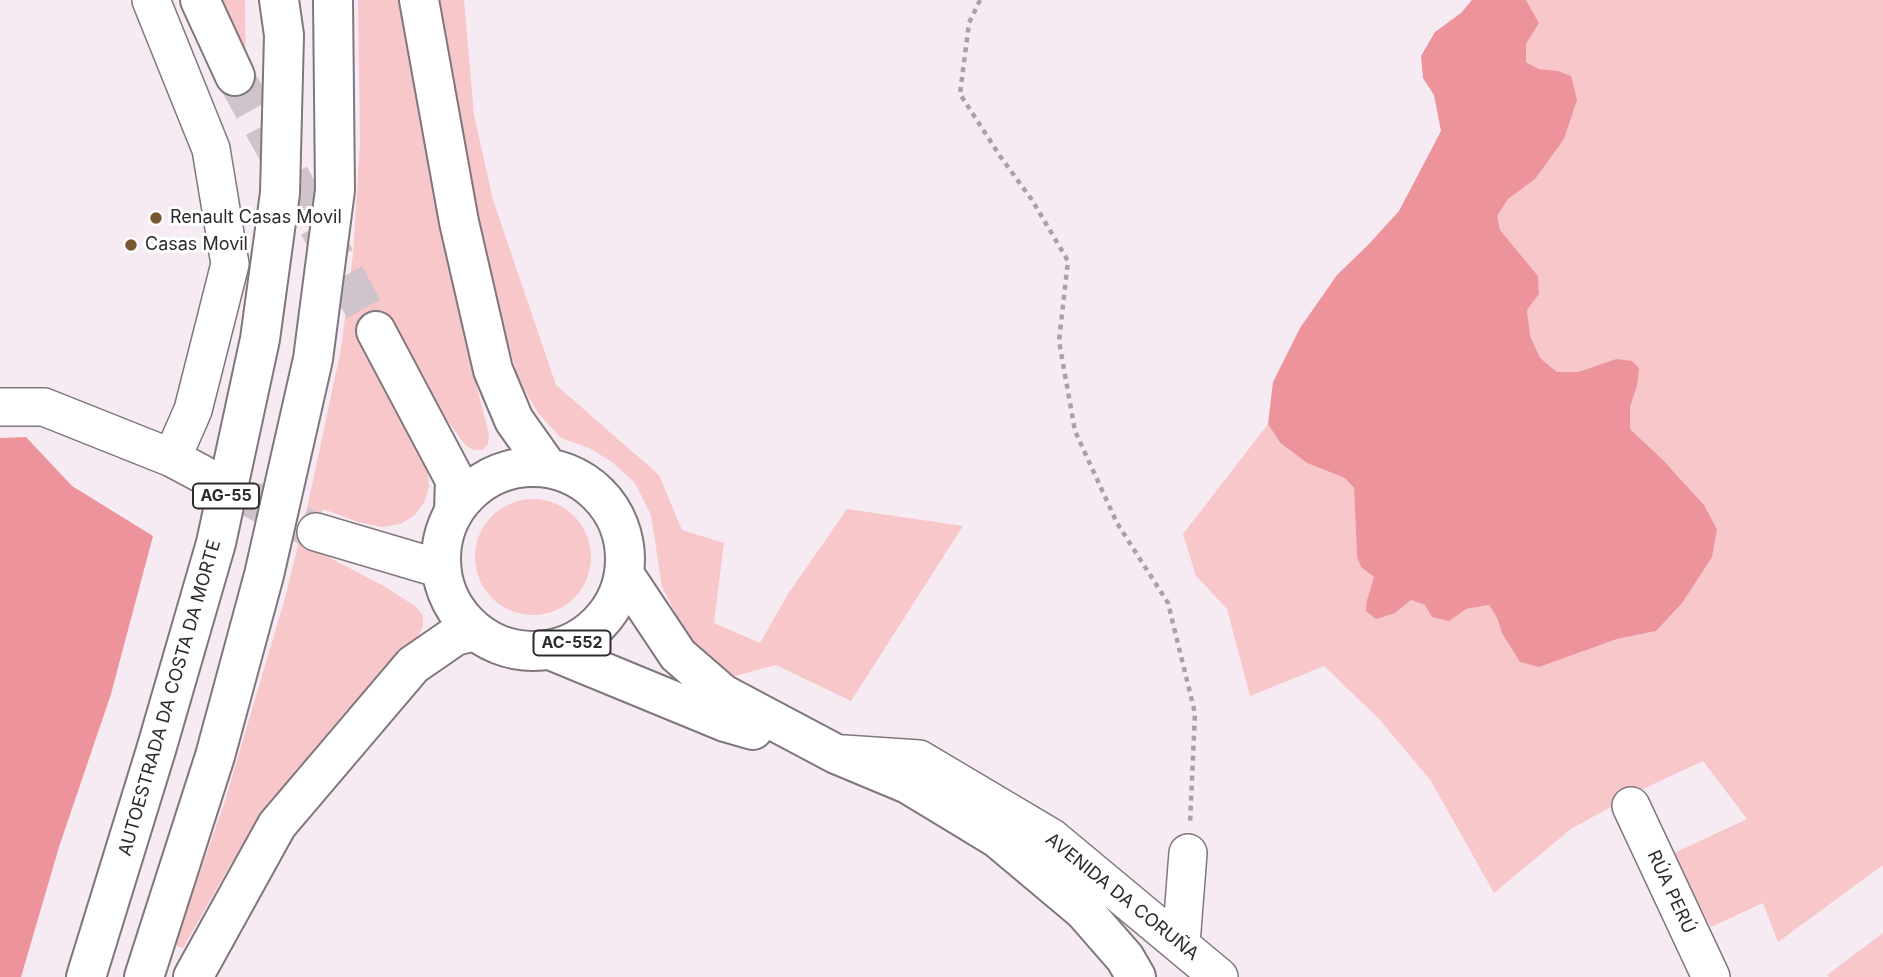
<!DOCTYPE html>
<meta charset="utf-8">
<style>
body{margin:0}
canvas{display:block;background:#f7ebf3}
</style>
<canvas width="1883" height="977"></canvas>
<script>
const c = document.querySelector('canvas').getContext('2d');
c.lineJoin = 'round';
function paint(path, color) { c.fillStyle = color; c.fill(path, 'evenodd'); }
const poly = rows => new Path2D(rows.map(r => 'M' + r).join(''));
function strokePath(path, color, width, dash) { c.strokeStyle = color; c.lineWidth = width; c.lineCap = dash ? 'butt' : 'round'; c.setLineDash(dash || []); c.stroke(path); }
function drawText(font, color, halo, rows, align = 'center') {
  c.font = font + ' Inter,sans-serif'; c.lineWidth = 6; c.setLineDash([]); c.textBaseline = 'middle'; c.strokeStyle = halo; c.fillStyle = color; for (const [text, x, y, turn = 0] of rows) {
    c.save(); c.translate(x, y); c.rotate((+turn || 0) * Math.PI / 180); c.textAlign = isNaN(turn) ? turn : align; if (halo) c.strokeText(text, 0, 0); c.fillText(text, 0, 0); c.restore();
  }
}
const green = poly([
 [213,0,245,0,246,72],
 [358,0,406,0,422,108,463,331,489,435,488,444,483,450,474,450,466,446,442,413,418,373,429,487,424,503,414,516,400,524,382,527,358,522,323,509,307,546,384,586,415,606,423,615,423,627,415,642,346,711,277,795,230,865,183,948,174,945,224,804,285,598,308,504,341,349,353,254,360,142],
 [439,0,464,0,474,115,493,200,556,385,659,475,682,530,724,543,714,623,760,643,788,594,847,509,963,526,851,701,776,665,728,678,689,639,662,587,651,515,635,483,612,462,589,448,561,438,538,413,520,382,503,329,488,269,459,124],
 [1526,0,1883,0,1883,865,1778,942,1763,903,1711,927,1672,854,1747,819,1703,761,1643,789,1571,829,1494,893,1431,781,1379,719,1324,666,1250,696,1227,609,1196,576,1183,534,1268,424,1280,444,1307,463,1345,478,1354,488,1357,557,1361,567,1374,577,1367,600,1395,613,1411,600,1425,605,1466,609,1489,605,1497,618,1502,633,1539,667,1617,639,1656,631,1717,529,1704,505,1663,460,1630,429,1630,407,1637,386,1616,359,1578,372,1557,372,1540,358,1529,335,1527,310,1539,294,1538,276,1500,230,1496,216,1508,199,1535,179,1558,71,1539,69,1526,62,1526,44,1539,23],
 '475 557a58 58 0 1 1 116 0a58 58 0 1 1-116 0Z',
 [1883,933,1883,977,1829,977,1827,975]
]);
const forest = poly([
 [1472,0,1526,0,1539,23,1526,44,1526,62,1539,69,1558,71,1571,76,1577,100,1564,139,1535,179,1508,199,1497,216,1500,230,1538,276,1539,294,1527,310,1530,336,1540,358,1557,372,1578,372,1616,359,1632,361,1639,368,1637,386,1630,407,1630,429,1663,460,1704,505,1717,529,1712,557,1682,603,1656,631,1617,639,1539,667,1520,662,1502,633,1497,618,1489,605,1466,609,1449,621,1432,617,1425,605,1411,600,1395,613,1376,619,1366,611,1367,600,1374,577,1361,567,1357,557,1354,488,1345,478,1307,463,1280,443,1268,424,1273,382,1300,328,1337,275,1368,245,1399,211,1441,131,1434,95,1423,78,1421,56,1435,32,1461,13],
 [26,437,72,486,153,536,111,694,59,847,21,977,0,977,0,438]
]);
const minorTunnel = poly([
 [202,474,316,532]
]);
const majorTunnel = poly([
 [235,76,376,331]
]);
const path = poly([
 [980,0,969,23,960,94,1000,156,1032,200,1068,261,1059,341,1075,431,1117,523,1168,603,1195,713,1190,824]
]);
const minor = poly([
 [151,0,211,149,230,264,193,410,172,458],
 [0,407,44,407,172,458,202,474],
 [316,532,441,569],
 [844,754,919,759,1052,838,1219,977],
 [1631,806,1711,977],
 [1181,943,1188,853]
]);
const major = poly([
 [200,0,235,76],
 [419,0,459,222,493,370,514,420,548,468],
 [376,331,455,480,454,511],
 '441 559a92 92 0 1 1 184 0a92 92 0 1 1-184 0Z',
 [624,574,678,655,723,694,836,754,908,784,997,838,1084,911,1125,958,1136,977],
 [550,650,725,722,753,730]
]);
const highway = poly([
 [86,977,156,750,216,543,260,339,280,193,284,35,279,0],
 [144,977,215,756,264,575,313,359,335,190,333,0],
 [193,977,277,825,413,665,455,636,475,631]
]);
const markers = [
 [156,218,7,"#79572e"],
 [131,245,7,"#79572e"]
];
const shields = [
 [226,496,66],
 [572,643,77]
];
const shieldNames = [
 ["AG-55",226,496],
 ["AC-552",572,643]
];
const poiNames = [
 ["Renault Casas Movil",170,218],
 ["Casas Movil",145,245]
];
const streetNames = [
 ["AUTOESTRADA DA COSTA DA MORTE",170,698,-74],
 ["RÚA PERÚ",1671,892,65],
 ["AVENIDA DA CORUÑA",1122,897,39]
];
paint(green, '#f7c7ca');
paint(forest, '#ec939b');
strokePath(minorTunnel, '#cfc4cb', 37, [37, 18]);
strokePath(majorTunnel, '#cfc4cb', 38, [38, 19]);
strokePath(minor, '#80767d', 40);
strokePath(major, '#80767d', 42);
strokePath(highway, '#80767d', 42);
strokePath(path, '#aaa1a6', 4.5, [5, 5]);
strokePath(minor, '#fff', 37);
strokePath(major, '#fff', 38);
strokePath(highway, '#fff', 38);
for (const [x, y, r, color] of markers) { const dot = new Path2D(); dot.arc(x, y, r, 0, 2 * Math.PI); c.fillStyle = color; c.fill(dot); strokePath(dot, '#fff', 2.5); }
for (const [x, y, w] of shields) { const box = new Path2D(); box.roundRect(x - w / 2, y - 12.5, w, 25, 5); c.fillStyle = '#fff'; c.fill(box); strokePath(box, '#2e2a2c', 2); }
drawText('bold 16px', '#2e2a2c', null, shieldNames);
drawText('18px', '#2e2a2c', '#fff', poiNames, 'left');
drawText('18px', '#2e2a2c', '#fff', streetNames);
</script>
